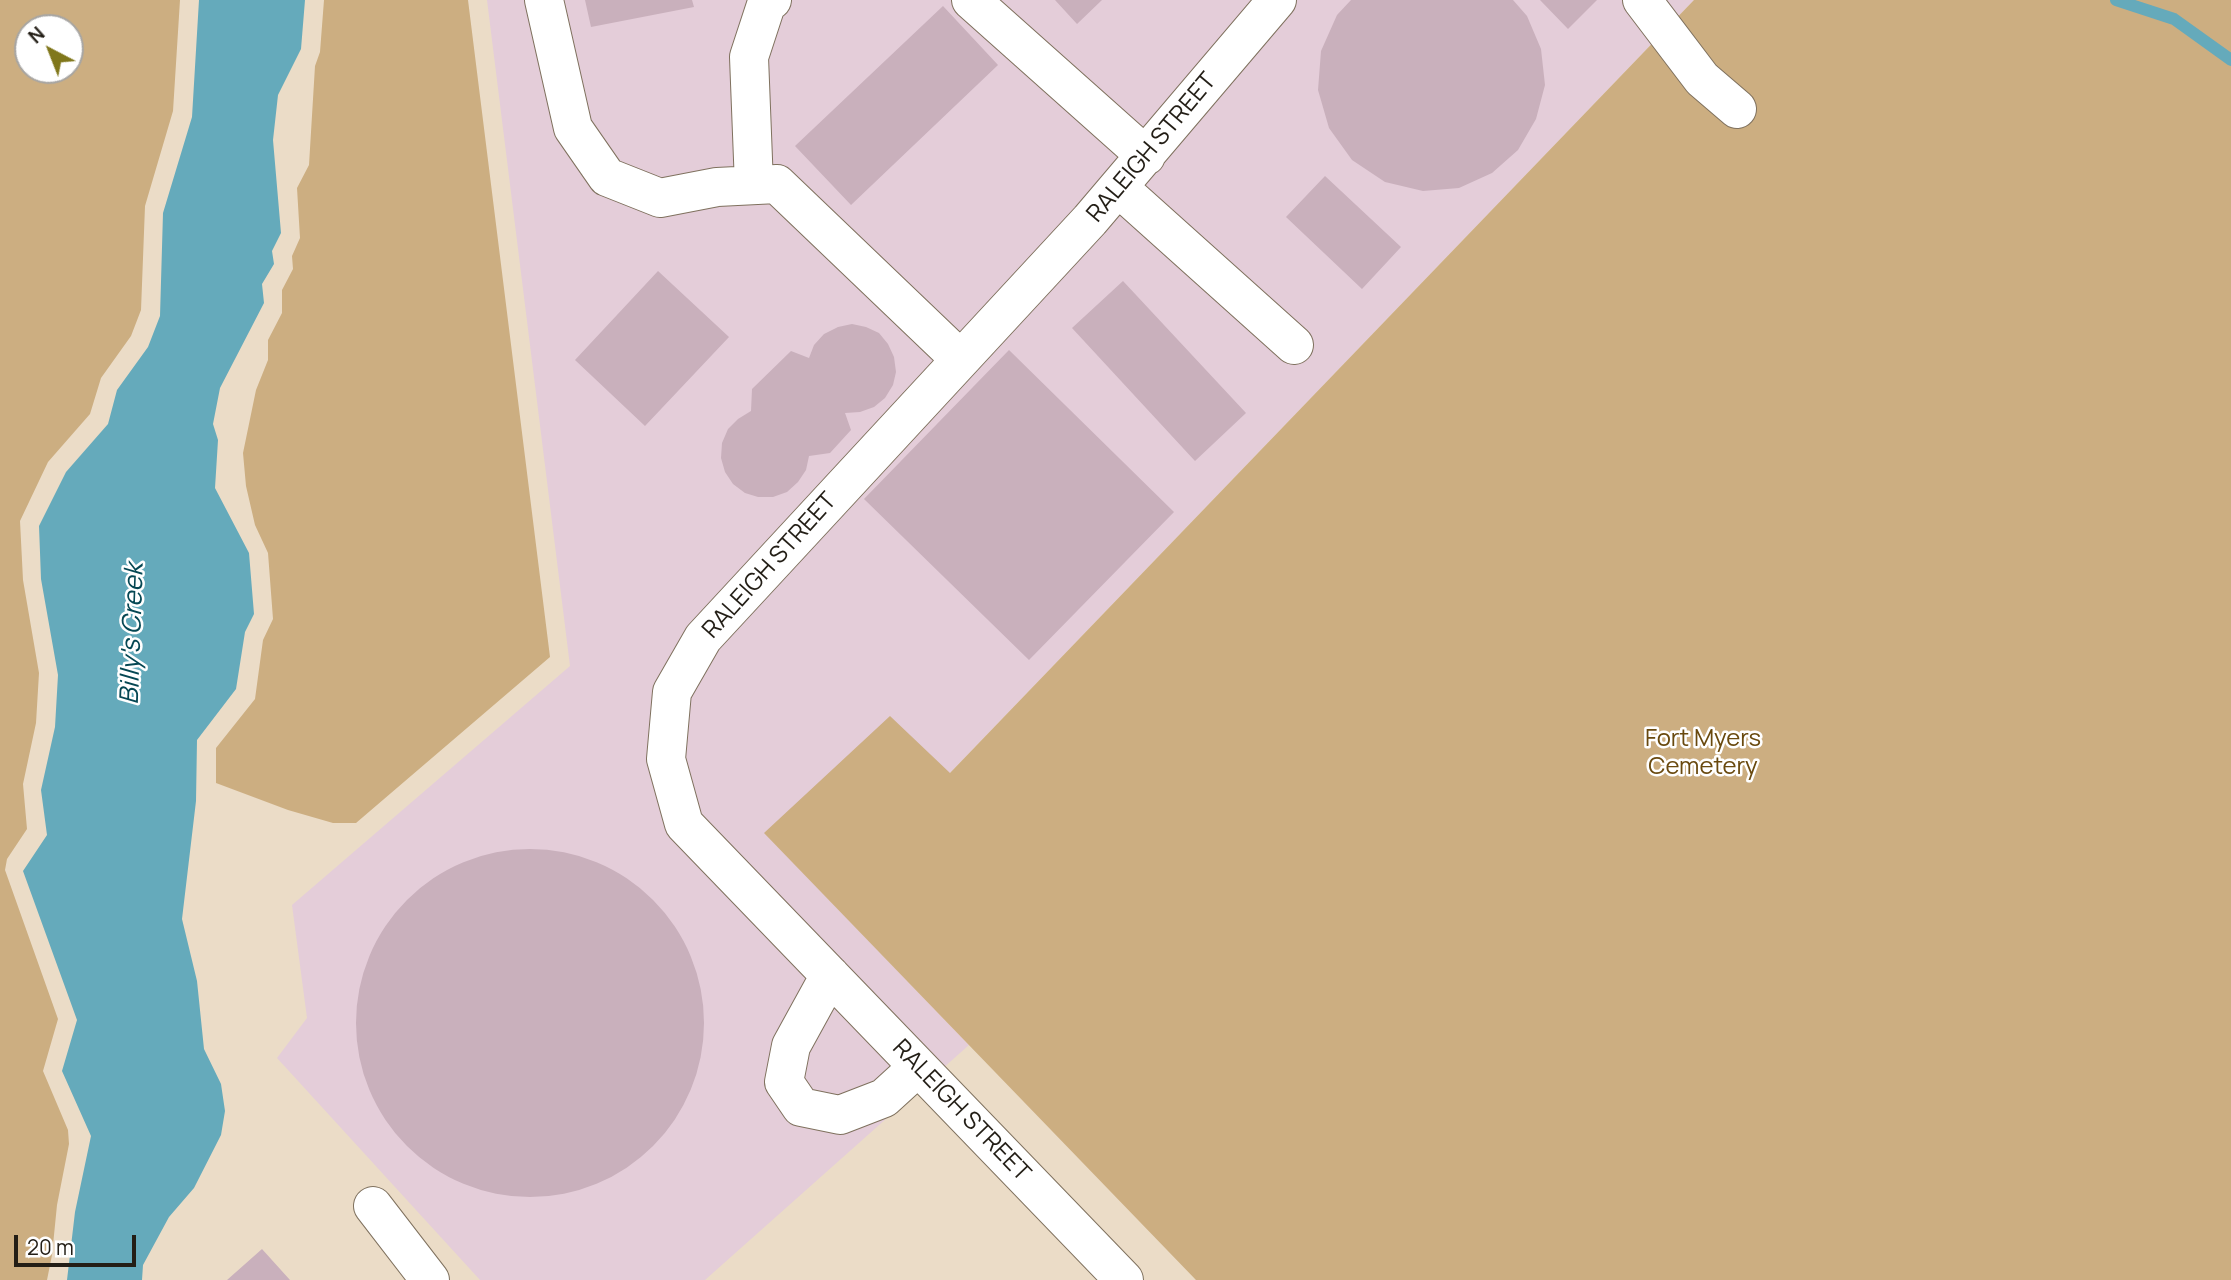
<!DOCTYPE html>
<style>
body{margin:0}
#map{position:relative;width:2231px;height:1280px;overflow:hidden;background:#ebdcc7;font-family:Manrope,sans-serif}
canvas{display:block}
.north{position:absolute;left:14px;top:14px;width:70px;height:70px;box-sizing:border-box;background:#fff;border:2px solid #a7a5a2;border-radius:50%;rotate:318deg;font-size:19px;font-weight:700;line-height:28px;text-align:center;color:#231e16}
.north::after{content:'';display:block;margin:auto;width:24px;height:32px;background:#80771b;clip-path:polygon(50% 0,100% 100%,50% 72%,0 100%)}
.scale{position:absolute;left:14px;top:1235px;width:122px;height:32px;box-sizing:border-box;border:4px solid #231e16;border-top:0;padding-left:9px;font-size:21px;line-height:24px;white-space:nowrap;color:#231e16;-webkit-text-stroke:5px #fff;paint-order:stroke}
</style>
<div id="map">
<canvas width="2231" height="1280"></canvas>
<div class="north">N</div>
<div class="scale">20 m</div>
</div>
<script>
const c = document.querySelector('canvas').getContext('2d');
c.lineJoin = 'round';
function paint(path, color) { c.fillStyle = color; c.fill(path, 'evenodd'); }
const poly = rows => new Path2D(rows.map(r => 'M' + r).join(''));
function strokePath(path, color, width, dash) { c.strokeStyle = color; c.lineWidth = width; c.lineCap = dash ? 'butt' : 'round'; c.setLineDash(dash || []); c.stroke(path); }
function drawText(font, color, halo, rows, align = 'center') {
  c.font = font + ' Manrope,sans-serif'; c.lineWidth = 5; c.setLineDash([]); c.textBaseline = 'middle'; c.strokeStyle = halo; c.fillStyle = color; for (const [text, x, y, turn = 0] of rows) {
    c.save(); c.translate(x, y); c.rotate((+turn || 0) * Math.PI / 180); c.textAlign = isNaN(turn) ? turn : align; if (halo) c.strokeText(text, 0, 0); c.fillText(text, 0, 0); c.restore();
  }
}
const industrial = poly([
 [487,0,1694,0,950,773,765,833,969,1045,705,1280,480,1280,277,1058,307,1018,292,905,570,666]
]);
const green = poly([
 [0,0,180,0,173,111,145,206,141,310,131,336,101,378,90,414,48,462,20,521,23,580,39,673,36,723,23,784,27,829,7,859,5,870,58,1019,43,1071,68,1130,69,1144,57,1205,52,1255,47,1280,0,1280],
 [28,28,70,28,70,70,28,70],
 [324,0,468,0,550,657,356,823,333,823,288,810,216,783,216,748,255,699,263,640,273,619,268,553,255,525,246,486,243,453,256,390,268,360,268,340,282,313,282,290,293,269,292,256,300,238,297,188,309,165,315,66,320,52],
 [1694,0,2231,0,2231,1280,1196,1280,764,833,890,716,950,773]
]);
const water = poly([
 [199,0,305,0,301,49,278,95,273,140,281,233,272,251,274,264,262,284,264,303,220,388,213,424,218,440,215,488,249,553,254,614,245,632,236,689,197,740,196,801,182,919,197,981,204,1049,221,1084,225,1111,221,1135,194,1188,169,1217,143,1265,142,1280,67,1280,75,1212,91,1136,62,1071,77,1020,23,871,47,835,41,790,55,727,58,675,41,579,39,526,66,472,108,424,117,390,148,347,160,316,163,213,192,117]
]);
const stream = poly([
 [2116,0,2174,19,2231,60]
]);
const building = poly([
 [585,0,692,0,694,7,591,27],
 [1055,0,1102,0,1077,24],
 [1351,0,1513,0,1527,16,1541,49,1545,85,1536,119,1518,150,1492,173,1459,188,1423,191,1385,182,1352,160,1329,128,1318,90,1321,51,1337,15],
 [1540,0,1597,0,1568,29],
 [943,6,998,65,851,205,795,146],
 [1325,176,1401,247,1362,289,1286,217],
 [658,271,729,337,645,426,575,360],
 [1123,281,1246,413,1195,461,1072,328],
 [852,324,866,327,879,333,888,344,894,357,896,372,893,385,885,398,874,407,860,412,845,413,851,430,830,453,809,456,806,470,798,482,787,492,773,497,758,497,745,493,733,484,725,472,721,458,722,443,728,429,738,419,751,411,752,389,791,351,809,358,814,345,824,334,838,327],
 [1009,350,1174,512,1029,660,864,499],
 '356 1023a174 174 0 1 1 348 0a174 174 0 1 1-348 0Z',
 [262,1249,290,1280,227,1280]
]);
const minor = poly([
 [544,0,573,128,607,177,660,198,717,187,777,184,960,359],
 [971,0,1146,156],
 [1642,0,1702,79,1737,109],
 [754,185,749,57,766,5,772,0],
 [1119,188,1294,345],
 [830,975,791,1046,784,1082,801,1107,840,1115,884,1098,918,1067],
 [373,1206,430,1280],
 [1124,1280,684,824,666,759,672,692,703,638,1090,220,1277,0]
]);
const streetNames = [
 ["RALEIGH STREET",1152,148,-50],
 ["RALEIGH STREET",770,566,-48],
 ["RALEIGH STREET",961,1111,46]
];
const parkNames = [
 ["Fort Myers",1703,739],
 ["Cemetery",1703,767]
];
const waterNames = [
 ["Billy's Creek",133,634,-88]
];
paint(industrial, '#e4cdd9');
paint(green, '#ccae81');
paint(water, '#65aabb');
strokePath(stream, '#65aabb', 12);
paint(building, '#c9b0bc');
strokePath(minor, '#7f715e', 40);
strokePath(minor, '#fff', 38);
drawText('24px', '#231e16', '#fff', streetNames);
drawText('24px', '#69490e', '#fff', parkNames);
drawText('italic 26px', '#054753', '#fff', waterNames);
</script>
